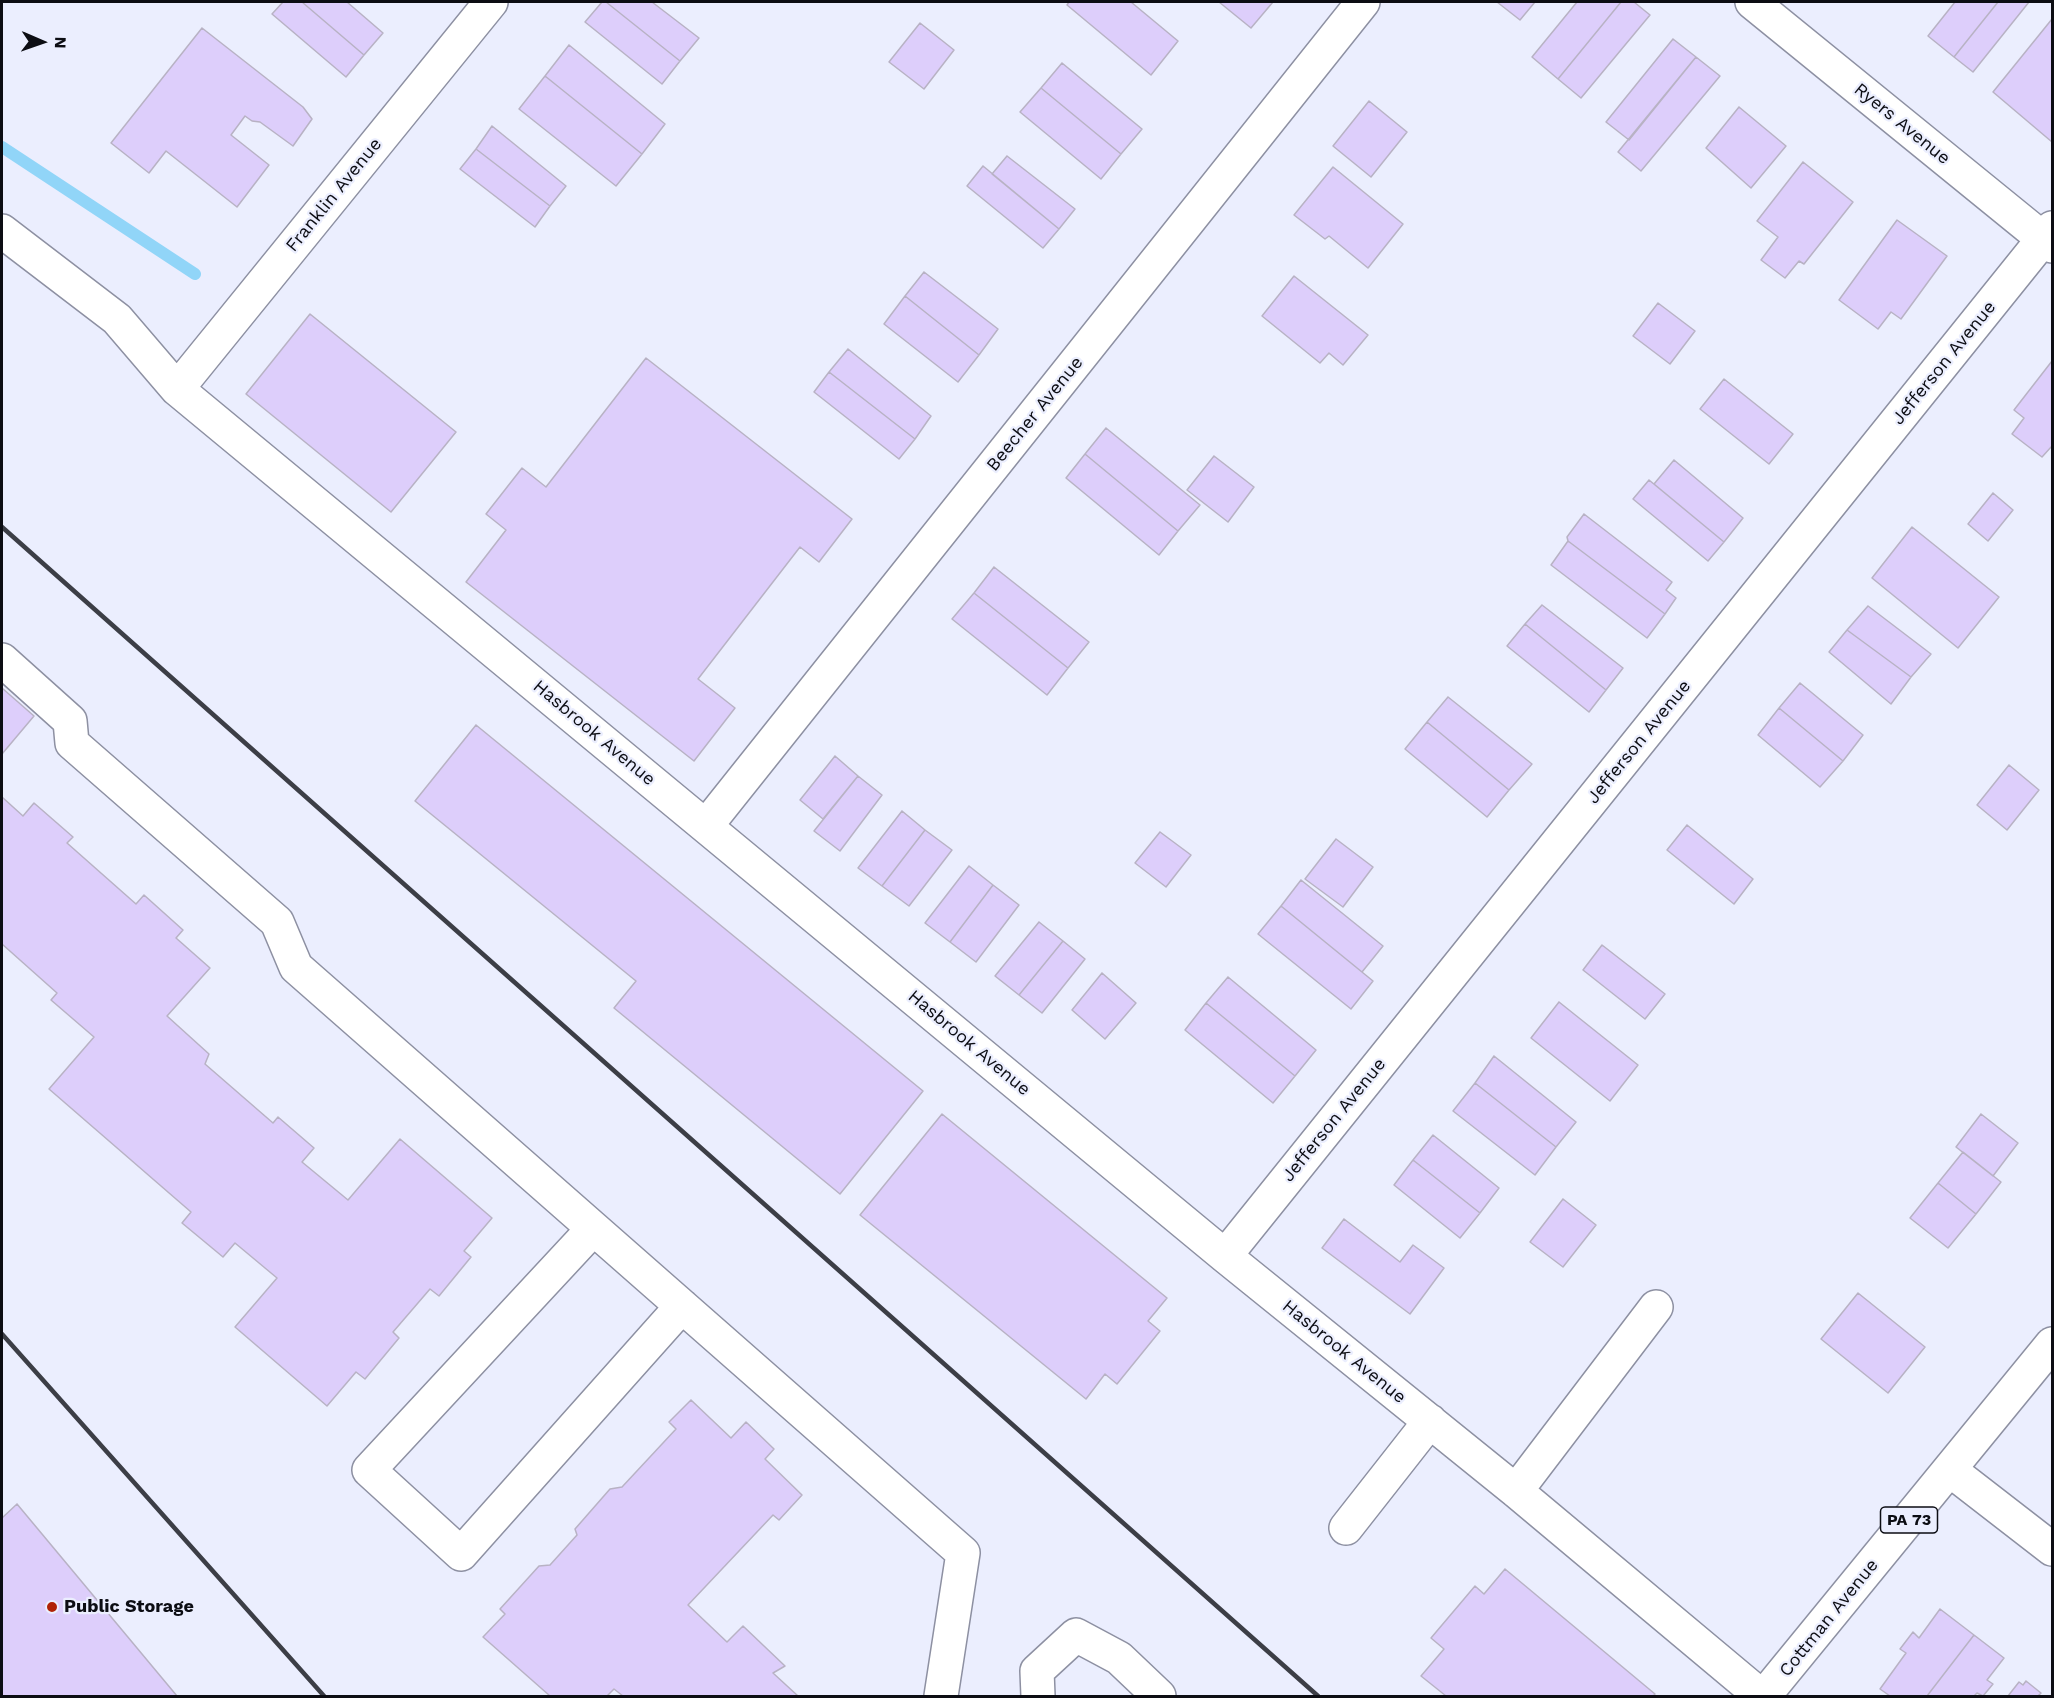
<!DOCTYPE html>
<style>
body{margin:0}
#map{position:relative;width:2054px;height:1698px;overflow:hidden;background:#ebeefe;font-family:"Work Sans",sans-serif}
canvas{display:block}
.frame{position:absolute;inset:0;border:3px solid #0c0d13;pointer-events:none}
.north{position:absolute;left:12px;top:12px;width:60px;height:60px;-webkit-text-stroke:4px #ebeefe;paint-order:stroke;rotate:92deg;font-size:16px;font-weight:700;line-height:24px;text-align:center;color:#0c0d13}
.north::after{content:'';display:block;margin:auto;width:21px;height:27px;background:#0c0d13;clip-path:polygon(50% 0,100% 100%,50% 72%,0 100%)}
</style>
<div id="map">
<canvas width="2054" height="1698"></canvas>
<div class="frame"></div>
<div class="north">N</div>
</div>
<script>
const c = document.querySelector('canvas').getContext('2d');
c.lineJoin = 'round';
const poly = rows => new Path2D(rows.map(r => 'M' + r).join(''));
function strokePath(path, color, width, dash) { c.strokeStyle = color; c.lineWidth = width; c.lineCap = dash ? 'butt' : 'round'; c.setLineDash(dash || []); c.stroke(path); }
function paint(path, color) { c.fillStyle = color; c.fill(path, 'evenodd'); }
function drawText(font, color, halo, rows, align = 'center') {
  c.font = font + ' "Work Sans",sans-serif'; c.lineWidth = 4.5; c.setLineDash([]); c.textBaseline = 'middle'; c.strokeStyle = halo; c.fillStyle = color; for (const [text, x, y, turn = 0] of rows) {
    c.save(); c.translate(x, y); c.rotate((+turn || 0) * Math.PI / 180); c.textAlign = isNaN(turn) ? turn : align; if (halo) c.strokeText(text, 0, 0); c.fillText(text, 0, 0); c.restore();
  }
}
const stream = poly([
 [2,147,195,274]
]);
const building = poly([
 [283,2,302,2,364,55,346,77,272,14,283,2],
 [302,2,347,2,383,33,364,55,302,2],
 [602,2,606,2,680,61,662,84,585,22,602,2],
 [606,2,652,2,699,38,680,61,606,2],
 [1069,2,1131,2,1178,41,1151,75,1067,5,1069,2],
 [1219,2,1273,2,1251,28,1219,2],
 [1497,2,1535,2,1520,20,1497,2],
 [1577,2,1621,2,1558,79,1532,57,1577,2],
 [1621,2,1634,2,1650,15,1581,98,1558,79,1621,2],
 [1955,2,1998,2,1954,57,1928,36,1955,2],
 [1998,2,2029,2,1973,72,1954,57,1998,2],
 [2052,19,2052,142,1993,92,2052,19],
 [920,23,954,50,924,89,889,62,920,23],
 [202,28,303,107,312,119,293,146,260,122,252,121,245,116,231,135,269,165,237,207,166,151,149,173,111,143,202,28],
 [1673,39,1696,57,1629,140,1606,122,1673,39],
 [569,45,665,124,642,154,545,76,569,45],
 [1696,57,1720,76,1641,171,1618,152,1696,57],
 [1062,63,1142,129,1121,154,1041,88,1062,63],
 [545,76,642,154,616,186,519,109,545,76],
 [1041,88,1121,154,1101,179,1020,112,1041,88],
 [1369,101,1407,132,1371,177,1333,146,1369,101],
 [1739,107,1786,146,1751,188,1706,148,1739,107],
 [492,126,566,186,550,206,476,149,492,126],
 [476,149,550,206,535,227,460,169,476,149],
 [1007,156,1075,209,1059,229,992,174,1007,156],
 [1803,162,1853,202,1804,264,1799,261,1785,278,1761,260,1778,237,1757,221,1803,162],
 [983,166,1059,229,1043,248,967,186,983,166],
 [1333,167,1403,224,1368,268,1329,236,1325,239,1294,215,1333,167],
 [1897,220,1947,256,1901,319,1891,312,1878,329,1839,300,1897,220],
 [924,272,998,329,979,355,905,296,924,272],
 [1294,276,1368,335,1343,365,1329,353,1320,363,1262,316,1294,276],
 [905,296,979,355,958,382,884,324,905,296],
 [1658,303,1695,331,1670,364,1633,336,1658,303],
 [310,314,456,432,391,512,246,394,310,314],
 [848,349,931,416,915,439,829,372,848,349],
 [646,358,852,519,819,562,800,547,698,679,735,708,694,761,466,582,506,530,486,514,522,468,546,487,646,358],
 [2052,361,2052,446,2042,457,2012,434,2024,418,2014,410,2052,361],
 [829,372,915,439,899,459,814,392,829,372],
 [1724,379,1793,434,1769,464,1700,409,1724,379],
 [1106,428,1200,505,1178,531,1085,454,1106,428],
 [1085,454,1178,531,1159,555,1066,478,1085,454],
 [1214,456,1254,487,1228,522,1187,490,1214,456],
 [1674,460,1743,518,1724,542,1654,484,1674,460],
 [1649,480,1724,542,1708,561,1633,499,1649,480],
 [1993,493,2013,510,1988,541,1968,524,1993,493],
 [1584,514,1672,582,1666,590,1676,598,1665,614,1568,541,1567,537,1584,514],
 [1912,527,1999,597,1958,648,1872,578,1912,527],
 [1568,541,1665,614,1647,638,1551,565,1568,541],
 [994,567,1089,642,1068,668,974,593,994,567],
 [974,593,1068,668,1047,695,952,619,974,593],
 [1542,605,1623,668,1606,690,1525,624,1542,605],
 [1868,606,1931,654,1911,677,1847,630,1868,606],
 [1525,624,1606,690,1589,712,1507,646,1525,624],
 [1847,630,1911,677,1891,704,1829,652,1847,630],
 [1800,683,1863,735,1843,761,1779,708,1800,683],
 [2,688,34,716,2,754,2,688],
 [1448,697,1532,764,1509,790,1427,722,1448,697],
 [1779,708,1843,761,1820,787,1758,735,1779,708],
 [1427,722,1509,790,1487,817,1405,749,1427,722],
 [476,725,923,1091,840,1194,614,1008,636,981,415,801,476,725],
 [835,756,858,776,823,819,800,800,835,756],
 [2009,765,2039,790,2007,830,1977,805,2009,765],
 [858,776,882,795,840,851,814,831,858,776],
 [2,797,23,816,34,803,73,837,67,843,136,904,144,895,183,930,176,938,210,968,167,1016,209,1054,205,1064,273,1123,278,1117,314,1148,302,1162,348,1200,400,1139,492,1218,464,1251,471,1257,439,1296,430,1289,393,1332,399,1338,365,1379,356,1372,327,1406,235,1327,277,1278,235,1243,223,1257,182,1223,191,1212,49,1089,94,1037,51,1000,57,993,2,944,2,797],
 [902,811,925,830,882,886,858,868,902,811],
 [1687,825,1753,879,1734,904,1667,850,1687,825],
 [925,830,952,850,909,906,882,886,925,830],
 [1160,832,1191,855,1166,887,1135,863,1160,832],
 [1336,839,1373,867,1343,907,1305,879,1336,839],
 [969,866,993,885,950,942,925,923,969,866],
 [1301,880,1383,946,1362,972,1281,906,1301,880],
 [993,885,1019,905,976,962,950,942,993,885],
 [1281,906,1373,981,1351,1009,1258,934,1281,906],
 [1039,922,1063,941,1019,995,995,976,1039,922],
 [1063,941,1085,959,1042,1013,1019,995,1063,941],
 [1602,945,1665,994,1645,1019,1583,970,1602,945],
 [1102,973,1136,1003,1105,1039,1072,1010,1102,973],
 [1228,977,1316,1050,1295,1076,1206,1003,1228,977],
 [1559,1002,1638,1065,1610,1101,1531,1038,1559,1002],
 [1206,1003,1295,1076,1273,1103,1185,1030,1206,1003],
 [1494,1056,1576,1122,1556,1147,1475,1083,1494,1056],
 [1475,1083,1556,1147,1535,1175,1453,1111,1475,1083],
 [942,1114,1167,1298,1148,1321,1160,1331,1117,1384,1105,1374,1086,1399,860,1215,942,1114],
 [1981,1114,2018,1143,1993,1176,1956,1147,1981,1114],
 [1433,1135,1499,1188,1480,1213,1413,1160,1433,1135],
 [1963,1152,2001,1182,1976,1214,1938,1183,1963,1152],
 [1413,1160,1480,1213,1460,1238,1394,1185,1413,1160],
 [1938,1183,1976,1214,1948,1248,1910,1218,1938,1183],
 [1563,1199,1596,1225,1563,1267,1530,1242,1563,1199],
 [1344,1219,1400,1262,1413,1245,1444,1268,1410,1314,1322,1248,1344,1219],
 [1858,1293,1925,1347,1888,1393,1821,1339,1858,1293],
 [691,1400,731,1438,746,1422,774,1449,765,1459,802,1495,779,1520,773,1515,688,1605,727,1642,743,1626,785,1666,773,1673,798,1696,623,1696,614,1689,607,1696,550,1696,483,1637,505,1614,500,1609,539,1566,550,1565,577,1535,575,1529,610,1489,622,1487,676,1429,669,1422,691,1400],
 [17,1504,177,1696,2,1696,2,1518,17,1504],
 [1505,1569,1655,1694,1653,1696,1446,1696,1421,1676,1444,1649,1431,1638,1475,1586,1484,1594,1505,1569],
 [1940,1609,1974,1635,1927,1696,1890,1696,1880,1689,1906,1653,1900,1649,1913,1632,1919,1638,1940,1609],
 [1974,1635,2004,1658,1987,1680,1993,1684,1983,1696,1977,1693,1974,1696,1927,1696,1974,1635],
 [2026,1681,2041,1693,2038,1696,2008,1696,2019,1682,2023,1685,2026,1681]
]);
const minor = poly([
 [1752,2,2052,246],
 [2,231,117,319,177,389,1225,1256,1516,1491,1761,1696],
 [177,389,491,2],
 [2,660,70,721,72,743,277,922,296,967,963,1553,941,1696],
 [706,826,1363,2],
 [593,1229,369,1470,461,1554,682,1306],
 [1225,1256,2052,228],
 [1950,1470,2052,1549],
 [1516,1491,1656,1307],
 [1346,1528,1430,1421],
 [1038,1696,1037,1671,1076,1635,1119,1658,1159,1696]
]);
const major = poly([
 [1764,1696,2052,1344]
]);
const rail = poly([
 [2,527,1318,1696],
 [2,1334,324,1696]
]);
const markers = [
 [52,1607,6,"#b02306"]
];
const shields = [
 [1909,1520,57]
];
const shieldNames = [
 ["PA 73",1909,1520]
];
const streetNames = [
 ["Ryers Avenue",1902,124,39],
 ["Franklin Avenue",334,195,-51],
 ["Jefferson Avenue",1944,363,-51],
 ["Beecher Avenue",1035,414,-51],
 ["Hasbrook Avenue",594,733,40],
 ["Jefferson Avenue",1639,742,-51],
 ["Hasbrook Avenue",969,1043,40],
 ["Jefferson Avenue",1334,1120,-51],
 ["Hasbrook Avenue",1344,1352,39],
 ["Cottman Avenue",1829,1618,-51]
];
const poiNames = [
 ["Public Storage",64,1607]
];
strokePath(stream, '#91d5f8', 12);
paint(building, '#ddcefb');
strokePath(building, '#b8b2c4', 1.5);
strokePath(minor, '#8d90a2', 36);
strokePath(major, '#8d90a2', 36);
strokePath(minor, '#fff', 33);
strokePath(major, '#fff', 33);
strokePath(rail, '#3c3e46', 4.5);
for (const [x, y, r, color] of markers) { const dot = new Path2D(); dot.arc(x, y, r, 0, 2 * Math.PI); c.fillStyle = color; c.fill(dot); strokePath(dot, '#ebeefe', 2); }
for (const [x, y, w] of shields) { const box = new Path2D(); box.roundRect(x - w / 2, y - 13, w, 26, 4.5); c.fillStyle = '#ebeefe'; c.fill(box); strokePath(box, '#0c0d13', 1.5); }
drawText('bold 16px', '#0c0d13', null, shieldNames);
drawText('18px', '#0c0d13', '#ebeefe', streetNames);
drawText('bold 18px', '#0c0d13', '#ebeefe', poiNames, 'left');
</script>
